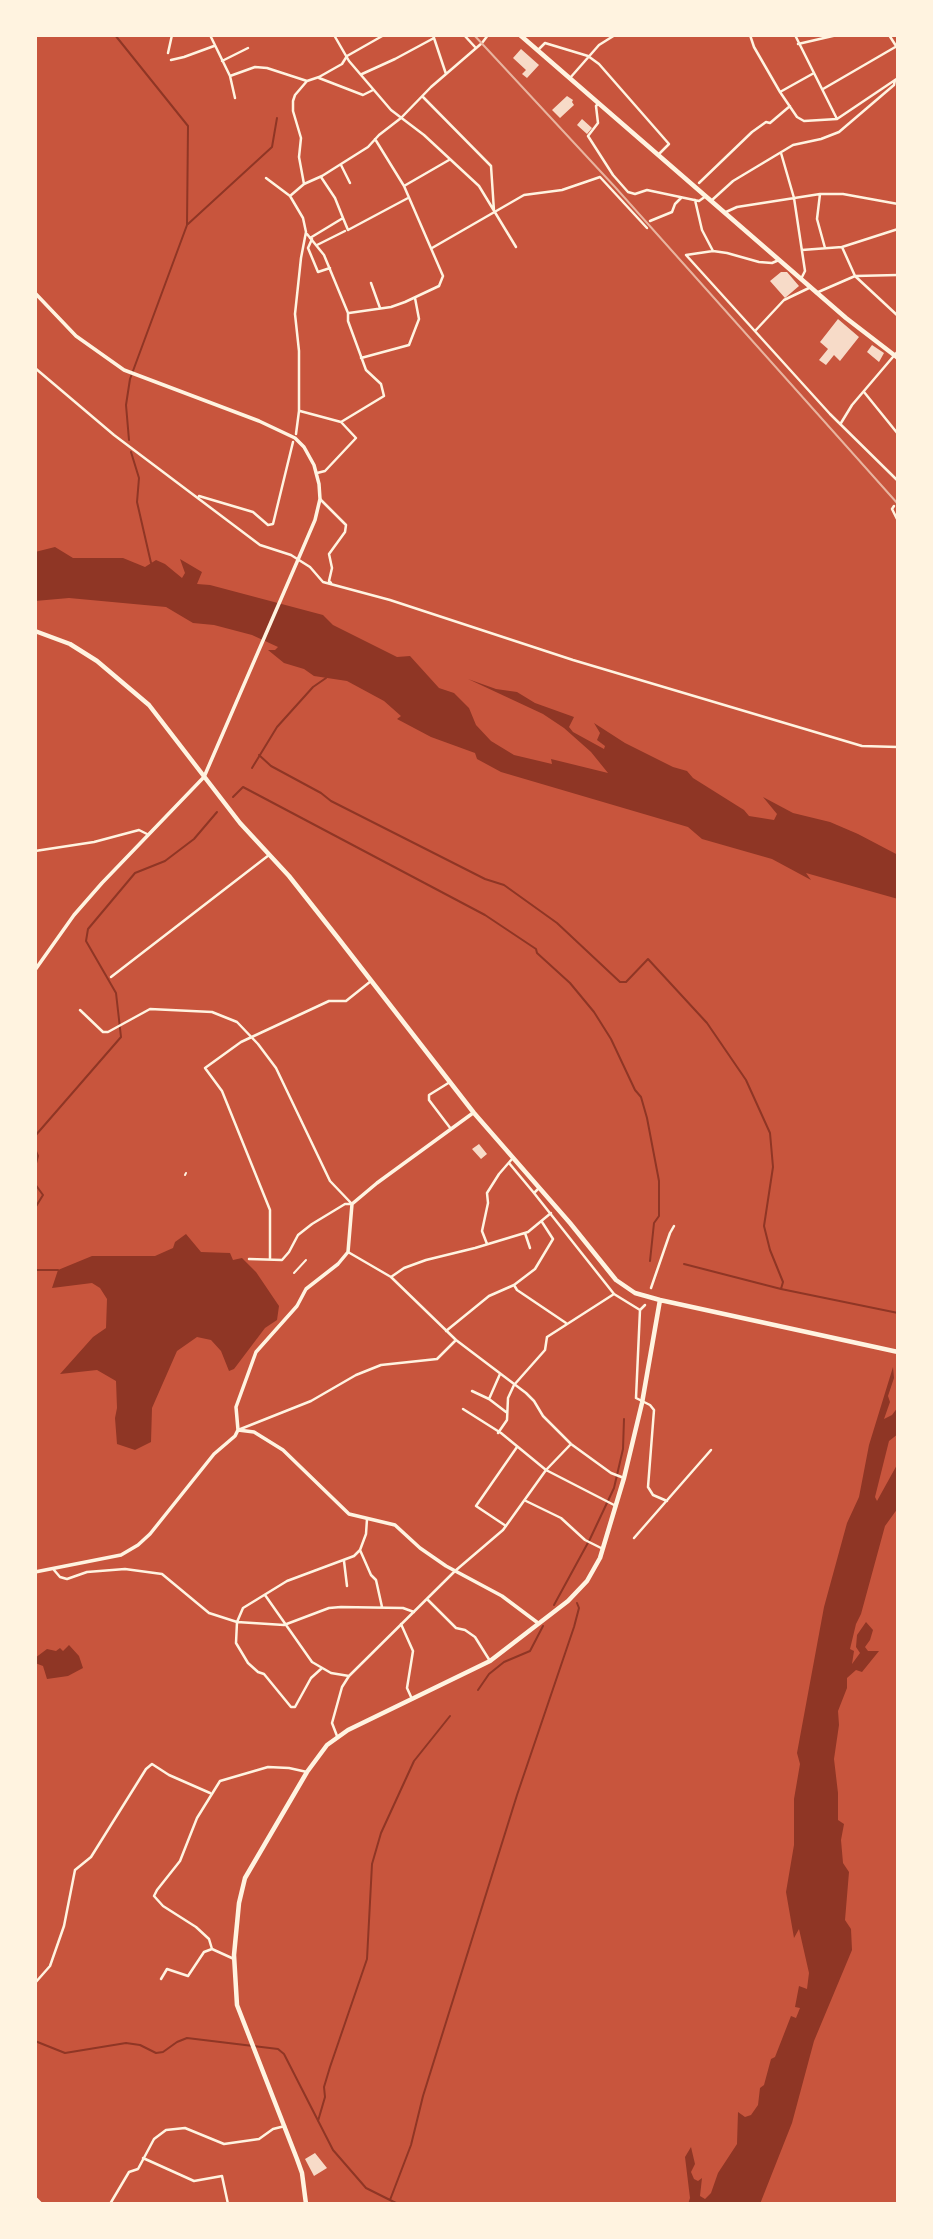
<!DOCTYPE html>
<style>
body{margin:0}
#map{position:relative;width:933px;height:2239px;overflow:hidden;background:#c8553d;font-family:Karla,sans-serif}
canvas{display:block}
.frame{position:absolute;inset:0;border:37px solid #fff3e0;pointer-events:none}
</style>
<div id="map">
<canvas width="933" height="2239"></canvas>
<div class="frame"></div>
</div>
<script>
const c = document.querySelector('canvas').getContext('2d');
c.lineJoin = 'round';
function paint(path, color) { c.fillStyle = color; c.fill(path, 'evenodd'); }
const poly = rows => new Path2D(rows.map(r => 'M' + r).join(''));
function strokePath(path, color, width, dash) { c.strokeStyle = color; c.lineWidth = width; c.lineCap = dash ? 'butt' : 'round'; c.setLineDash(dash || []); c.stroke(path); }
const water = poly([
 [55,547,73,558,123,558,145,567,156,560,165,564,182,578,185,573,180,559,202,572,197,584,210,585,323,615,333,625,397,657,410,656,439,688,454,693,469,708,476,725,491,741,514,755,552,764,551,759,608,773,591,752,564,728,543,714,468,679,496,689,517,692,535,703,574,717,569,727,573,732,604,749,605,746,597,740,600,733,594,723,625,743,673,767,687,771,693,778,744,810,749,816,774,820,777,814,763,797,793,813,830,822,858,834,898,855,898,899,806,873,811,880,772,859,702,839,688,827,501,772,477,759,475,753,431,737,397,719,401,716,384,701,347,681,314,676,304,669,284,663,268,650,275,650,278,647,252,635,214,625,193,623,166,607,69,598,35,601,35,552],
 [186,1234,201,1252,230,1253,233,1260,242,1258,256,1272,279,1306,277,1320,265,1328,234,1369,229,1371,221,1351,211,1340,197,1337,177,1351,152,1408,151,1442,135,1450,117,1444,115,1418,117,1408,116,1381,97,1370,60,1374,93,1337,106,1328,107,1299,100,1288,92,1283,52,1288,58,1270,92,1256,155,1256,173,1248,175,1242],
 [893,1367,894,1378,888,1396,890,1402,884,1419,892,1415,898,1407,898,1434,889,1441,875,1497,877,1501,898,1463,898,1508,885,1526,861,1614,856,1624,850,1649,854,1651,852,1664,860,1653,856,1647,857,1635,866,1622,873,1630,870,1640,865,1647,868,1651,879,1651,862,1672,856,1670,847,1678,847,1688,838,1711,839,1725,834,1759,838,1793,838,1820,844,1824,841,1840,843,1863,849,1872,845,1920,851,1929,852,1950,814,2041,792,2123,760,2204,688,2204,690,2198,685,2157,691,2147,695,2164,691,2172,694,2179,698,2181,702,2178,700,2196,705,2199,711,2193,718,2173,737,2144,738,2112,745,2117,751,2115,758,2105,760,2088,764,2085,771,2059,775,2057,791,2016,796,2018,800,2008,795,2007,799,1986,807,1989,809,1973,799,1929,794,1938,786,1892,794,1845,794,1799,800,1764,797,1753,824,1607,847,1523,859,1497,869,1445],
 [69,1645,79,1656,83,1668,68,1676,47,1679,43,1666,35,1663,35,1658,47,1649,56,1651,60,1648,63,1651]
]);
const stream = poly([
 [115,35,188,126,187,225,130,379,126,405,129,440],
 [277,35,278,36],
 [188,224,272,147,277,118],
 [131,452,139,478,137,502,151,563],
 [259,755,271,766,321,793,331,801,485,879,504,885,557,923,620,982,626,982,648,959,707,1023,746,1080,770,1133,773,1167,764,1226,770,1250,783,1282,781,1289],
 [252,768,277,727,313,687,326,678],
 [233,797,243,787,485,915,536,949,537,953,570,983,594,1012,611,1039,635,1090,641,1097,647,1118,659,1181,659,1216,654,1223,650,1261],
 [35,1136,121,1037,116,993,86,941,88,929,135,873,165,861,194,839,217,812],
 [35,1149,38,1156,35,1167],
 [35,1184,43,1195,35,1208],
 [684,1264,781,1289,898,1313],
 [35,1270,58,1270],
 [554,1605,590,1539,614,1488,623,1449,624,1419],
 [478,1690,489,1674,504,1662,530,1651,543,1626],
 [35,2041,65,2053,126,2043,140,2045,156,2053,163,2052,177,2042,187,2038,278,2049,284,2054,333,2150,366,2188,398,2204],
 [318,2121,325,2097,324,2087,330,2067,367,1959,372,1864,381,1833,414,1761,450,1716],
 [390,2200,411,2145,423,2096,517,1795,574,1627,579,1608,577,1603]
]);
const building = poly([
 [521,49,539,65,527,78,522,74,526,70,513,58],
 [567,96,573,100,572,102,574,105,560,118,552,110],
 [582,119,592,128,587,134,577,125],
 [781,272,787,272,799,286,785,298,770,281],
 [838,319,859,337,840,361,834,355,826,365,819,360,828,349,820,342],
 [872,345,884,353,879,362,867,352],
 [479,1144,487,1154,481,1159,472,1149],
 [315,2153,327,2168,314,2176,305,2159]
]);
const pedestrian = poly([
 [185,1175,186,1173],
 [294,1273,306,1260]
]);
const minor = poly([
 [210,35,230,76,255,67,267,68,307,81],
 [334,35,349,61,391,110,424,135,479,186,516,247],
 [433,35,446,74],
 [464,35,475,47],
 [514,35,521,36],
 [750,35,754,47,780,92,797,117,804,121,837,119,898,78],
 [795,35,837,119],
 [889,35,898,49],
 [798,44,837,35],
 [539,49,545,43,588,56,599,64,669,144,658,155],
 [168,53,172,35],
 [171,60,184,57,214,46],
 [222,61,248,48],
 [362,74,395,59,434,38],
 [230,76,235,98],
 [319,78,363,95,373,90],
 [570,78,599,45,615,35],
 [823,89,897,46],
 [780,92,814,73],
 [423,97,491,166,494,211],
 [599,103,596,106,598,123,588,136,613,175,628,192,635,194,647,190,699,201,706,196],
 [781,153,794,198,805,271,801,279],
 [341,165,350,183],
 [321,177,335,198,343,218],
 [266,178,290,196],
 [699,183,752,132,766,122,770,123,790,106],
 [304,184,299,157,301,138,293,111,293,101,295,95,307,81,319,77,342,64,347,56,384,35],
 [404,186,449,160],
 [820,194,817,219,825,248],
 [695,200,702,230,713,251],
 [711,201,733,181,793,145,821,139,839,132,894,85,895,80],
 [726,212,737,207,820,194,843,194,898,204],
 [650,221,672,212,675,204,681,198],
 [307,234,324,255,348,313,348,321,366,370,381,384,384,396,341,422,356,438,325,471,317,473],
 [310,238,343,218,348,230,408,198],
 [312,239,308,248,318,272,330,268],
 [317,245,345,231],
 [842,247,898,229],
 [432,248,524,195,562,190,600,177,647,228],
 [802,250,842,247,855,276,898,316],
 [779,260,772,263,759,262,727,253,713,251,686,255,830,414,898,481],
 [371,283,380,308],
 [816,293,855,276,898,275],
 [349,313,391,307,405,302,439,286,443,276,404,186,375,139],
 [755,331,784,300,809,288],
 [361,358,409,345,419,319,415,298],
 [35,368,114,435,260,545,291,555,310,567,323,582,390,600,573,660,862,746,898,747],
 [864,392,898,434],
 [300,411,341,422],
 [841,423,852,405,898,351],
 [296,434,299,411,299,351,295,314,301,258,306,232,303,218,290,196,304,184,322,176,368,147,379,135,401,118,431,87,482,43,488,35],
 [199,496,253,512,268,525,273,524,293,442],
 [320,499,346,525,345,532,329,554,332,568,329,581,331,583],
 [894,506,892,509,898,521],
 [35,851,94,842,139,830,147,834],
 [111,977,269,855],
 [80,1010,103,1032,108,1032,150,1009,212,1012,237,1022,258,1044,276,1068,330,1181,352,1204],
 [450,1082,429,1095,429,1100,451,1129],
 [509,1163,534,1193],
 [539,1188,534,1193,614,1294,640,1310,636,1398,650,1405,654,1410,648,1487,653,1495,667,1501],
 [525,1233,530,1248],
 [487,1244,482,1231,488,1203,487,1193,499,1174,512,1159],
 [348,1252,391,1277,404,1268,426,1260,475,1248,528,1232,551,1213],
 [270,1258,270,1210,222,1091,205,1068,241,1042,329,1001,346,1001,371,981],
 [249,1259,282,1260,289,1252,298,1235,312,1224,345,1204,352,1204],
 [391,1277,456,1340,526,1393,534,1401,543,1416,571,1444,611,1473,624,1478],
 [514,1285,517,1290,566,1323],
 [651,1288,670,1233,674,1226],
 [640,1310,645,1305],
 [446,1331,489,1296,514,1285,535,1269,553,1239,542,1222],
 [500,1374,489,1399,506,1412],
 [472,1391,489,1399],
 [463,1409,501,1433,546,1470,616,1506],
 [238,1430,311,1401,356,1375,381,1365,437,1359,456,1340],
 [498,1433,507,1420,508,1398,514,1385,545,1350,547,1337,614,1294],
 [526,1501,561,1518,585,1540,603,1549],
 [367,1519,366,1534,360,1550,354,1556,287,1581,243,1608,237,1622,284,1625,329,1608,341,1607,403,1608,414,1612],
 [506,1526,476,1506,517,1447],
 [634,1538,711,1450],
 [360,1550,371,1575,376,1580,382,1607],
 [344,1561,347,1586],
 [54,1570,60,1577,67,1579,87,1572,125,1569,162,1574,209,1613,237,1622,236,1643,248,1663,258,1672,264,1674,291,1707,295,1707,311,1678,322,1668],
 [265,1595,312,1662,331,1673,349,1676],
 [427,1599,456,1628,465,1630,475,1637,490,1661],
 [401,1624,413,1651,407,1688,412,1699],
 [337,1736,332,1723,342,1687,349,1676,455,1571,503,1530,546,1470,571,1444],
 [212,1949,209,1939,196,1927,163,1906,154,1896,157,1890,180,1861,197,1818,220,1781,268,1767,289,1768,307,1772],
 [161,1979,167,1969,188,1976,204,1952,212,1949,234,1959],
 [35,1983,50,1966,64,1926,75,1870,91,1857,146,1769,152,1764,169,1775,210,1793],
 [143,2158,194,2181,222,2176,228,2204],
 [110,2204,129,2172,138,2169,154,2139,166,2130,185,2128,224,2144,259,2139,273,2129,285,2126]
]);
const tertiary = poly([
 [35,293,76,336,124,370,259,421,295,438,304,447,314,465,319,484,320,499,315,520,300,555,204,777,102,883,74,915,35,970],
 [238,1430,254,1432,283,1450,349,1514,395,1525,420,1548,446,1566,502,1596,538,1623],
 [35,1572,121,1555,138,1545,150,1534,214,1454,235,1436,238,1430,236,1407,256,1352,297,1306,306,1289,338,1264,348,1252,352,1204,377,1183,473,1113],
 [35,2198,41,2204]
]);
const primary = poly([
 [520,35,846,318,898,358],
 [35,631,70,644,97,661,149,705,240,823,289,876,338,938,474,1113,570,1223,616,1280,635,1293,660,1300,898,1352],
 [306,2204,302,2173,297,2159,237,2005,234,1955,239,1903,245,1878,307,1772,327,1745,348,1730,490,1661,568,1601,587,1581,600,1558,624,1478,642,1403,660,1300]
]);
const rail = poly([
 [474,35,615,187,898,504]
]);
paint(water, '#8f3625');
strokePath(stream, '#8f3625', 2);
paint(building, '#f7dbc8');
strokePath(pedestrian, '#fff3e0', 2);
strokePath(minor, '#fff3e0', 2.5);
strokePath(tertiary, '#fff3e0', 3.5);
strokePath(primary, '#fff3e0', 4.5);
strokePath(rail, '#e9b49f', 2);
</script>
